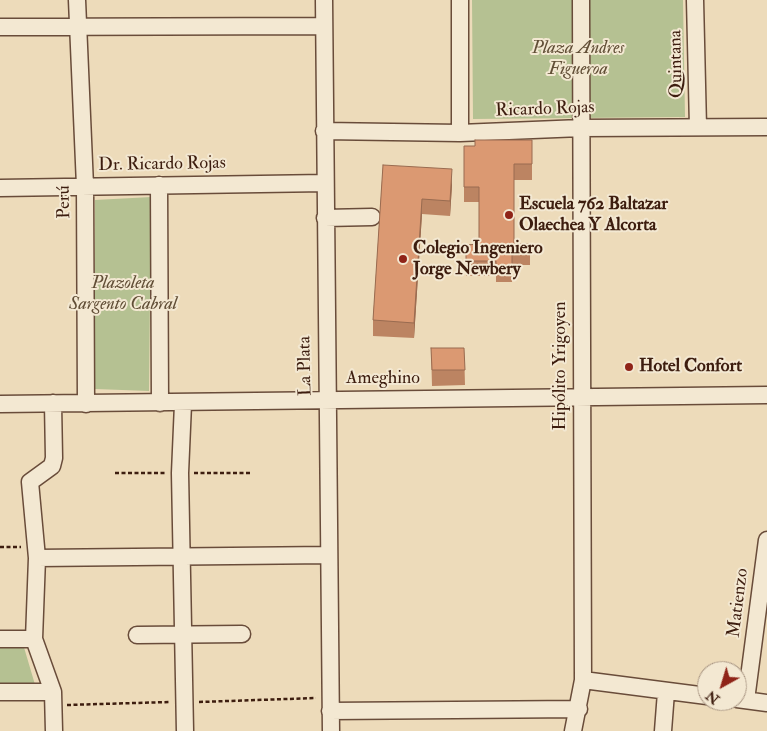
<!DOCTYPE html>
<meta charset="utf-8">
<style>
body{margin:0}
#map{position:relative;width:767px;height:731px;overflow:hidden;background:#eddbba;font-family:"IM FELL Double Pica",serif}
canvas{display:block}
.north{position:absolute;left:697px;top:661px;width:50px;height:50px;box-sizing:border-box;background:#f3e8d2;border:1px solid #aa9784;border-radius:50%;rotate:219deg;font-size:14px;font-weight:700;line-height:20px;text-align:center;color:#3d1d0f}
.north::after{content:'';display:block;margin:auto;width:18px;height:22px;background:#8f2418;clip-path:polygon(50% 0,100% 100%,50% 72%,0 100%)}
</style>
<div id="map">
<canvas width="767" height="731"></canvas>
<div class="north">N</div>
</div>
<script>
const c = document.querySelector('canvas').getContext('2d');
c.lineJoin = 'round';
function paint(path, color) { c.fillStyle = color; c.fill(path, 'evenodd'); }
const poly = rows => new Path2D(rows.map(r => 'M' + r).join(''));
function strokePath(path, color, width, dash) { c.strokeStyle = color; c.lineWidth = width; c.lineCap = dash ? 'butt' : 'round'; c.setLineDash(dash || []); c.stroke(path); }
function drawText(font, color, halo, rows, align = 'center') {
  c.font = font + ' "IM FELL Double Pica",serif'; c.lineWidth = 4; c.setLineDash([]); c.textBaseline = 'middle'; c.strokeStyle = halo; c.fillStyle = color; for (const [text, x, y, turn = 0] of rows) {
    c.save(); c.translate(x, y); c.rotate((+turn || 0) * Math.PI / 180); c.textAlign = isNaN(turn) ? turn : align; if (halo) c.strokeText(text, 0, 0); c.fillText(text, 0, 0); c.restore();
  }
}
const green = poly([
 [472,0,683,0,685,117,473,119],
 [151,197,149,391,95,389,95,200],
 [0,644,23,644,36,688,0,688]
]);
const path = poly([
 [115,473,166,473],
 [194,473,252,473],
 [0,547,21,547],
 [199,702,316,698],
 [67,705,169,702]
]);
const minor = poly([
 [77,0,85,186,86,404],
 [324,0,331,731],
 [460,0,460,133],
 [695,0,698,127],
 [0,27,324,26],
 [324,131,460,133,581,128,767,127],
 [159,185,160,403],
 [0,188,325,183],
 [325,218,372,217],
 [53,403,54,458,52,466,30,482,37,558,329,555],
 [0,404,767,395],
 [183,404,180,473,185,731],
 [137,635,242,634],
 [0,639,34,639,53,692],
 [34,639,37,558],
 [583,680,707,696],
 [0,692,53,692,54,731],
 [737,699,767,703],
 [746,700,767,540],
 [330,711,579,709],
 [573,731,583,680,581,0],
 [663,731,666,692]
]);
const wall = poly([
 [532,140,532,180,514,180,514,244,530,244,530,265,512,265,512,282,496,282,496,276,466,276,466,245,479,244,479,202,464,202,464,146,475,146],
 [383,165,452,185,450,216,422,214,414,338,373,336,373,320],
 [431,348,464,348,465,385,432,386]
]);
const shadedWall = poly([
 [452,169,452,185,450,216,450,201],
 [422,199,422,214,414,338,414,323]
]);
const building = poly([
 [475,140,532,140,532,164,514,164,514,244,530,244,530,250,512,250,512,267,496,267,496,261,466,261,466,245,479,244,479,187,464,187,464,146,475,146,475,140],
 [383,165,452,169,450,201,422,199,414,323,373,320,383,165],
 [431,348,464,348,465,370,432,370,431,348]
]);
const markers = [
 [509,215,5,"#8f2418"],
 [403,259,5,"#8f2418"],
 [629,367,5,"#8f2418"]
];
const parkNames = [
 ["Plaza Andres",578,49],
 ["Figueroa",578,70],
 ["Plazoleta",123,284],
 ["Sargento Cabral",123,305]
];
const streetNames = [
 ["Quintana",677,64,-91],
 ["Ricardo Rojas",545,110,-2],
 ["Dr. Ricardo Rojas",162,165,-1],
 ["Perú",65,202,-91],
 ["La Plata",306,366,-91],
 ["Hipólito Yrigoyen",561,366,-90],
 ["Ameghino",383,379],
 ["Matienzo",739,603,-83]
];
const poiNames = [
 ["Escuela 762 Baltazar",519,205],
 ["Olaechea Y Alcorta",519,226],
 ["Colegio Ingeniero",413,249],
 ["Jorge Newbery",413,270],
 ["Hotel Confort",639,367]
];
paint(green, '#b5c192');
strokePath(minor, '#694c3a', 19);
strokePath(path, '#3d1d0f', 2.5, [4, 2.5]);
strokePath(minor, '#f3e8d2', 16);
paint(wall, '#bc8462');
paint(shadedWall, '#996b50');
paint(building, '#db9972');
strokePath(building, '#996b50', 1);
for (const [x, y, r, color] of markers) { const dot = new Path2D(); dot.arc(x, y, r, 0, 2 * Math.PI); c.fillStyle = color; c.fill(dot); strokePath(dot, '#f3e8d2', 2); }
drawText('italic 18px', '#614e36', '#f3e8d2', parkNames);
drawText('18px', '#3d1d0f', '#f3e8d2', streetNames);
drawText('bold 18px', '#3d1d0f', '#f3e8d2', poiNames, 'left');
</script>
